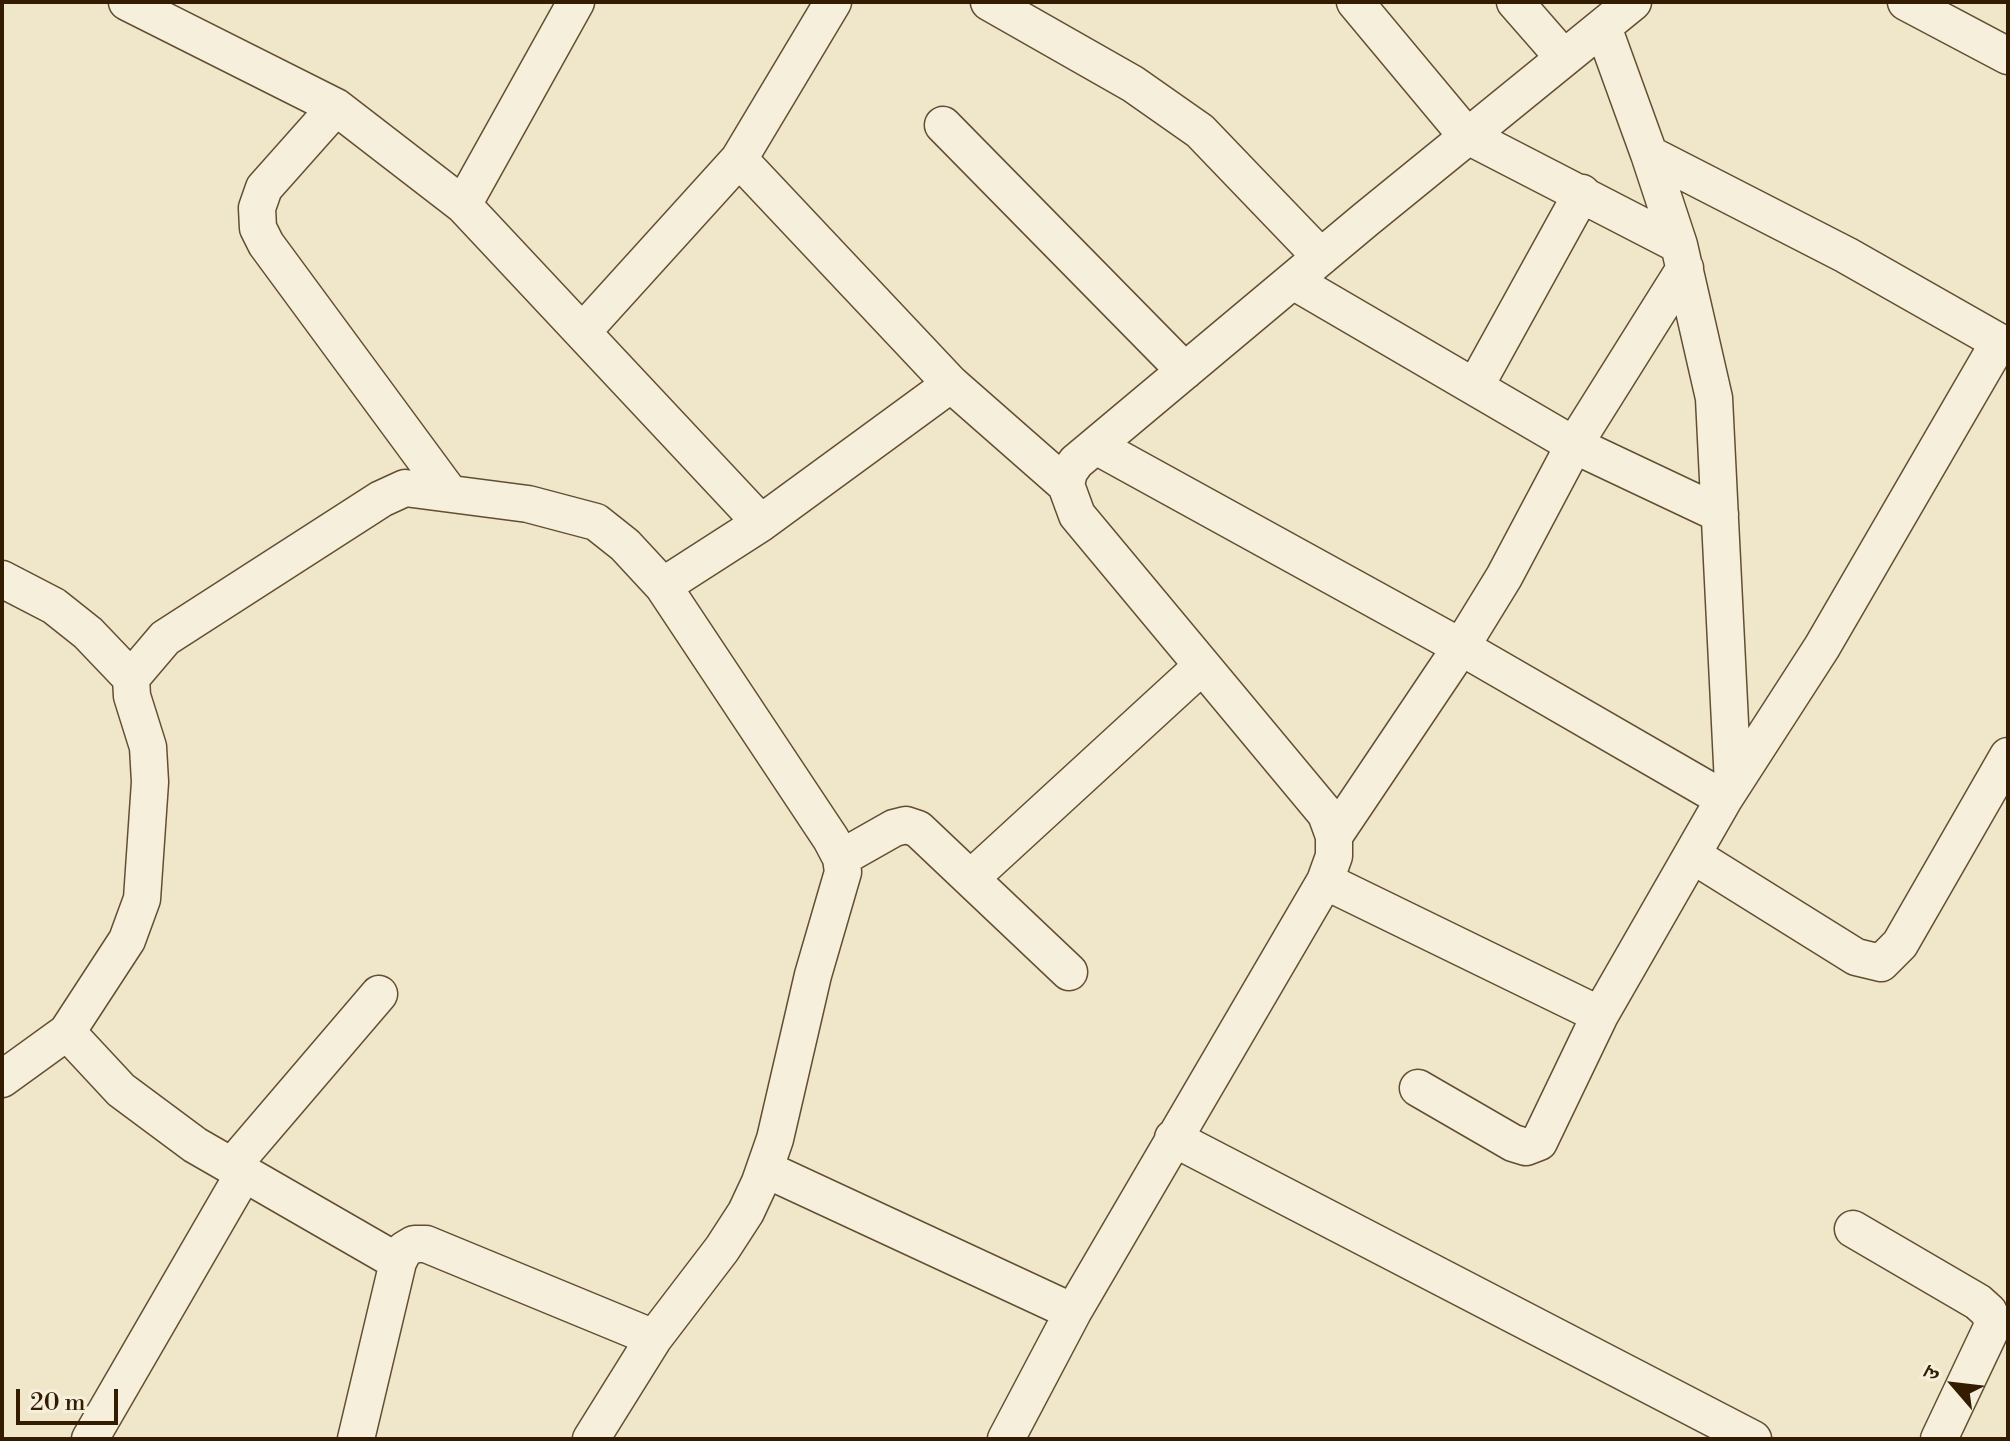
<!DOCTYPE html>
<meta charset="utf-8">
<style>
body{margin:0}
#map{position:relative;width:2010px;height:1441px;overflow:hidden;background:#f0e6c9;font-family:"Libre Bodoni","Noto Serif Devanagari",serif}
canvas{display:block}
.frame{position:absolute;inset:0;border:4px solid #341c00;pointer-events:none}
.north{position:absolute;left:1914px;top:1345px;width:80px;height:80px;-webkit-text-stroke:6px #f5efdc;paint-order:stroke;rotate:298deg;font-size:22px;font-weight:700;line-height:32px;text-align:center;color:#341c00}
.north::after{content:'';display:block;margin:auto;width:28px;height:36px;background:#341c00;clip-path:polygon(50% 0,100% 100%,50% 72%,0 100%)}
.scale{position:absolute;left:16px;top:1389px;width:102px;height:36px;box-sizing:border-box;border:4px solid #341c00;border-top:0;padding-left:10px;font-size:24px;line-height:28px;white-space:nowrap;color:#341c00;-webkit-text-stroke:6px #f5efdc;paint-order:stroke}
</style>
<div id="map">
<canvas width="2010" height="1441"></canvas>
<div class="frame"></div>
<div class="north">उ</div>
<div class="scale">20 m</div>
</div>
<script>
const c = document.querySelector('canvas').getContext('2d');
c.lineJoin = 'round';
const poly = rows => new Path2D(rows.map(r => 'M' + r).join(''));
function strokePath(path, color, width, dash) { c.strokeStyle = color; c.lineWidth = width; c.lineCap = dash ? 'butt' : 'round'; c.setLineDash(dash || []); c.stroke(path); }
const minor = poly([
 [127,2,336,107,463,205,761,523],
 [989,2,1133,84,1200,131,1321,257],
 [1355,2,1466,135,1679,245],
 [1515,2,1564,58],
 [1906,2,2008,56],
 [1603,27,1649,154,1846,255,2008,347],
 [336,107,264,188,257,208,258,228,266,244,448,491],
 [943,125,1185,371],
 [1649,154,1679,245,1714,398,1733,784],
 [739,159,951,384,1066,485],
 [463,205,576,2],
 [1293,281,1574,445,1720,514],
 [584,330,739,159,833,2],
 [1476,385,1582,193],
 [1096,446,1461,647,1724,799],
 [2,579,54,606,88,633,131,678],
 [1334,836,1461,647,1504,577,1574,445,1685,268],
 [1694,856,1856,957,1881,963,1900,944,2008,756],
 [841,858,894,828,906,825,918,829,1069,972],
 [971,878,1202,666],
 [1325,881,1600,1015],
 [67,1032,121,1090,195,1145,398,1262],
 [2,1079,67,1032,127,940,142,899,150,782,148,747,132,696,131,678,165,638,381,499,405,488,528,504,596,522,625,545,663,586,761,523,951,384],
 [1418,1088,1513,1143,1526,1147,1539,1142,1600,1015,1724,799,1822,647,1999,342],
 [1173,1138,1753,1439],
 [232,1166,379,994],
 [765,1169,1073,1312],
 [1853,1229,1978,1302,1989,1312,1993,1325,1939,1439],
 [90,1439,244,1173],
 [356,1439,398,1262,404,1250,414,1244,426,1244,654,1338],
 [591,1439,654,1338,722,1249,746,1212,760,1182,775,1139,813,975,843,872,841,858,831,839,663,586],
 [1006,1439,1073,1312,1325,881,1334,856,1334,836,1326,814,1077,515,1066,485,1069,472,1076,462,1365,220,1633,2]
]);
strokePath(minor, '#634e32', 39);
strokePath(minor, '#f5efdc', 36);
</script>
